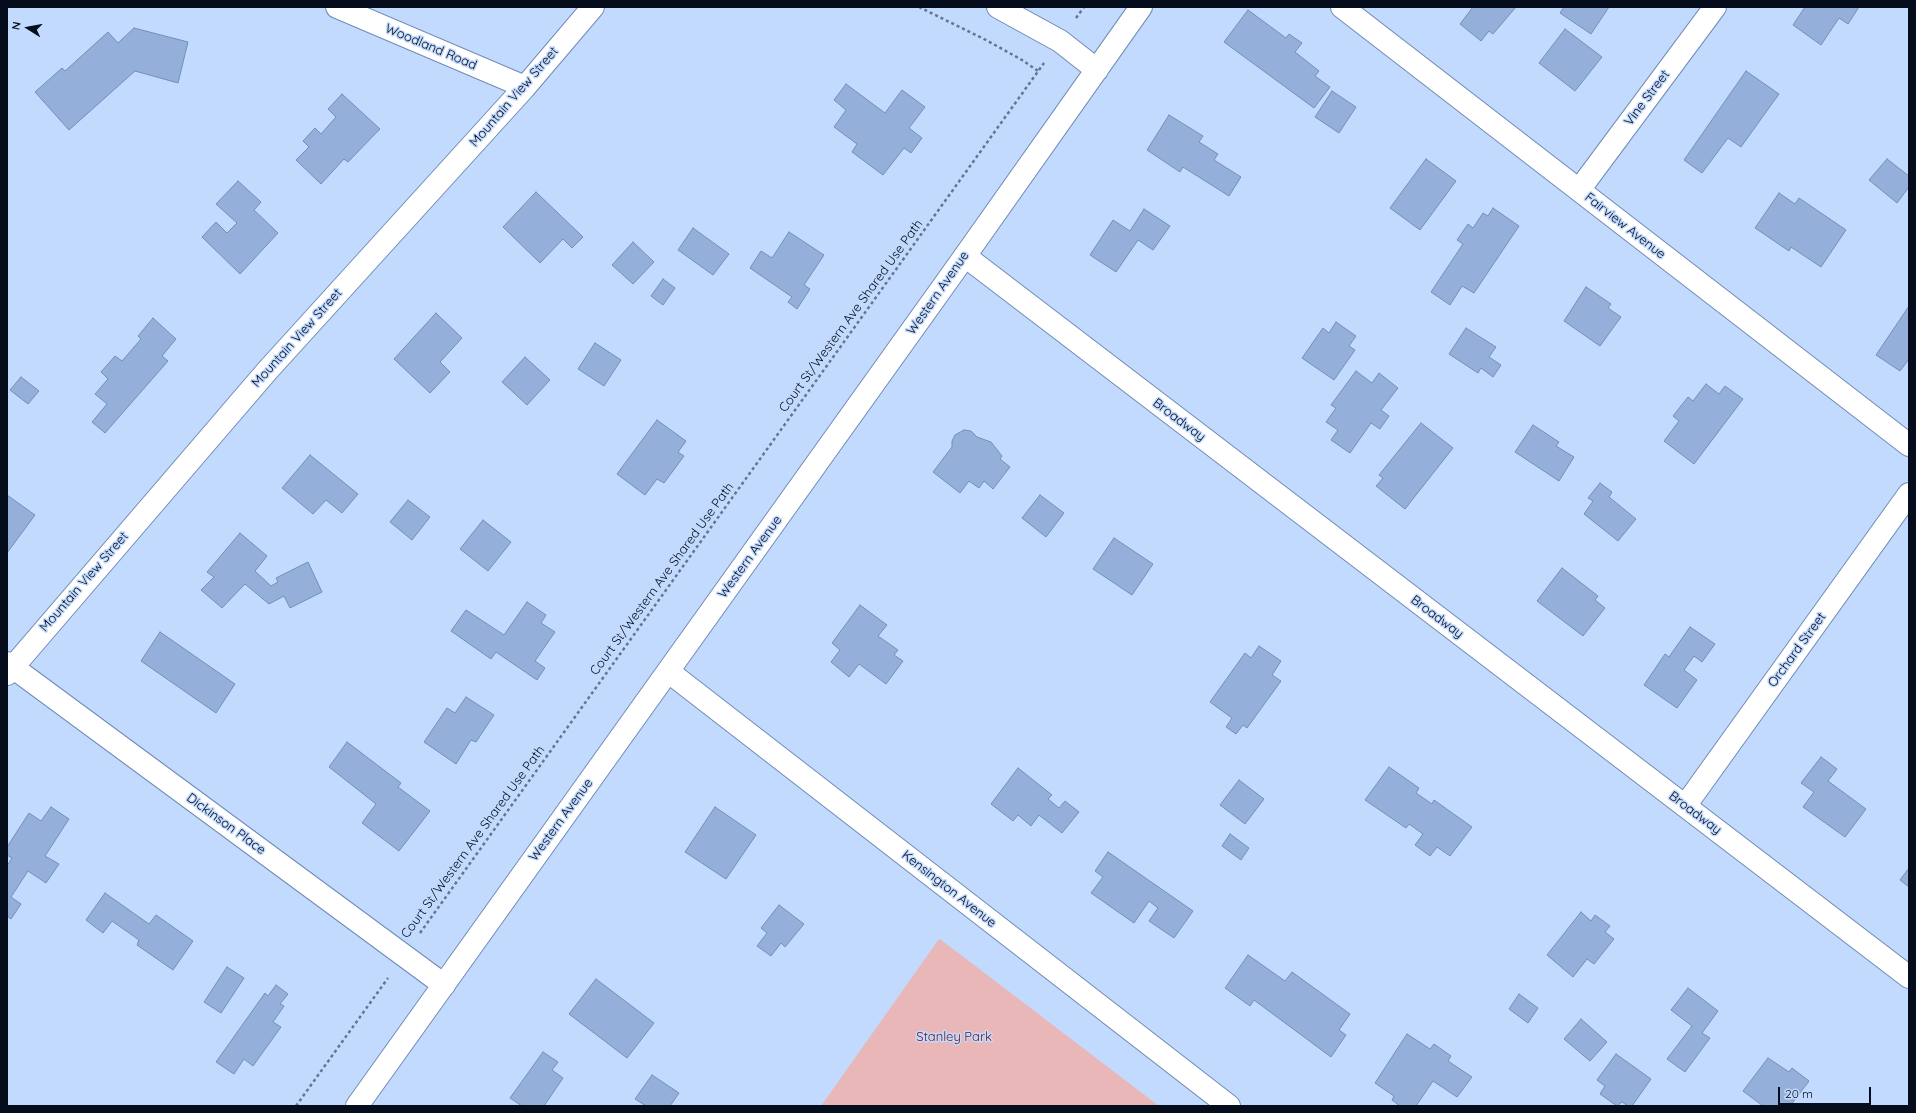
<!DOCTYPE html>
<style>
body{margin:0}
#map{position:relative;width:1916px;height:1113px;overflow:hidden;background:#c2dafe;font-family:Quicksand,sans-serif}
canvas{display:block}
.frame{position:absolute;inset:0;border:8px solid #050d1c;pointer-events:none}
.north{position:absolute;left:8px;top:8px;width:40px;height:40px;-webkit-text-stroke:3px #c2dafe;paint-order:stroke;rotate:281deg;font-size:11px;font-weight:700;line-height:16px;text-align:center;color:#050d1c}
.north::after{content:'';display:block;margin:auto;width:14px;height:18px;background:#050d1c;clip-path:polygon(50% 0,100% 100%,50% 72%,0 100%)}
.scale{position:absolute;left:1778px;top:1087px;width:93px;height:18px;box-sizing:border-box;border:2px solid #050d1c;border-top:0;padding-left:5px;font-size:12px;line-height:14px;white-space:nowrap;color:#050d1c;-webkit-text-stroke:3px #c2dafe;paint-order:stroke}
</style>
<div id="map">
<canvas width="1916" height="1113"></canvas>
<div class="frame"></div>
<div class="north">N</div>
<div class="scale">20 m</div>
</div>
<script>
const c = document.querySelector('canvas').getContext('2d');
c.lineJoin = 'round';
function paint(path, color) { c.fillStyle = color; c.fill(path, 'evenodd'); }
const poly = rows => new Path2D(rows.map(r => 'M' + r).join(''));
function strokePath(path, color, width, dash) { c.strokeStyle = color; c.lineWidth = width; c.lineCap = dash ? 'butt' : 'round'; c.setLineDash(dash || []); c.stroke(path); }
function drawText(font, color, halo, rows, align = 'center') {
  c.font = font + ' Quicksand,sans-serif'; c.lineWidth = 3; c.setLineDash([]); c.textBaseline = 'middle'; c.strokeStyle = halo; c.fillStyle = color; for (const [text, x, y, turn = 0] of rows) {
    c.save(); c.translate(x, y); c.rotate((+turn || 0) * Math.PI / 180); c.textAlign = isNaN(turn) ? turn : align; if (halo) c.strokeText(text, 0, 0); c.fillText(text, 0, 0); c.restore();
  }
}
const green = poly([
 [939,939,940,939,1159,1106,821,1106]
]);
const building = poly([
 [1473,7,1516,7,1493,34,1489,31,1481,41,1460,24,1473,7],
 [1564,7,1609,7,1591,34,1560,13,1564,7],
 [1805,7,1859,7,1848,24,1839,18,1821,45,1793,25,1805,7],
 [1248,10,1286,38,1289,34,1302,43,1295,52,1319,71,1315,76,1330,87,1314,108,1224,42,1248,10],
 [134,28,188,42,178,83,135,71,69,130,35,92,62,68,65,71,108,32,118,43,134,28],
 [1565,29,1602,57,1575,91,1539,63,1565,29],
 [1746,71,1779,94,1741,147,1728,138,1702,173,1684,160,1746,71],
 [846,84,885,113,902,90,925,107,909,128,922,138,911,153,904,148,883,175,852,152,857,144,834,127,846,110,834,100,846,84],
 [1332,91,1356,107,1339,133,1315,117,1332,91],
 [342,94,380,129,348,162,344,159,321,184,296,160,309,147,303,141,315,128,321,134,336,117,328,109,342,94],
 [1169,115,1203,136,1199,142,1218,154,1214,160,1241,177,1229,196,1183,167,1180,172,1147,150,1169,115],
 [1426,159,1456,181,1420,230,1390,208,1426,159],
 [1887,159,1909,176,1909,187,1897,203,1869,180,1887,159],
 [238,181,261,202,254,210,278,233,240,274,202,237,216,222,227,233,237,223,216,204,238,181],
 [536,192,583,237,572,248,563,239,540,263,503,227,536,192],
 [1779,193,1795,204,1799,198,1846,230,1821,267,1791,247,1789,251,1755,228,1779,193],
 [1493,208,1519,226,1474,293,1462,286,1450,305,1431,292,1463,244,1457,240,1468,224,1473,228,1483,213,1488,216,1493,208],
 [1144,209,1170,226,1153,250,1138,240,1116,272,1090,255,1113,220,1130,231,1144,209],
 [693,228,729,254,713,275,678,250,693,228],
 [789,232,824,255,804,285,810,289,797,309,788,302,792,297,750,268,761,251,772,258,789,232],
 [633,242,654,262,633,284,612,265,633,242],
 [663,279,675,288,663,305,651,296,663,279],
 [1586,287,1611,304,1608,308,1621,317,1600,346,1564,321,1586,287],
 [1909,306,1909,359,1900,371,1876,355,1909,306],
 [436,313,462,338,440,362,450,372,430,393,394,359,436,313],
 [153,318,176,339,162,356,168,361,105,433,92,422,107,404,95,394,108,379,101,372,115,356,122,361,141,339,138,336,153,318],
 [1336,322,1356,336,1349,346,1355,350,1334,380,1302,358,1323,328,1329,333,1336,322],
 [1466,328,1496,347,1489,357,1501,365,1493,377,1481,368,1478,373,1449,354,1466,328],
 [595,343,621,360,604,386,578,369,595,343],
 [525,357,550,380,527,405,502,382,525,357],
 [1356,371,1372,383,1379,373,1398,388,1381,410,1389,416,1380,429,1371,423,1350,453,1331,440,1338,430,1326,422,1336,408,1331,405,1356,371],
 [21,377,39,391,28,404,10,390,21,377],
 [1706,384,1719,394,1725,386,1743,399,1694,464,1664,441,1679,421,1673,416,1688,397,1693,401,1706,384],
 [657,420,686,441,678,452,684,456,664,483,657,479,645,495,617,474,657,420],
 [1421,423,1453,448,1405,509,1376,486,1383,478,1379,475,1421,423],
 [1533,425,1559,442,1556,446,1574,457,1559,481,1515,452,1533,425],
 [964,430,971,431,977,437,991,442,1002,456,1000,459,1010,467,993,489,984,481,979,488,969,481,960,493,933,472,952,447,952,441,955,435,964,430],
 [310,455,358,494,342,513,326,500,313,514,282,488,310,455],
 [1600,483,1612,492,1609,497,1636,519,1618,541,1584,514,1593,501,1588,498,1600,483],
 [7,495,35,515,7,553,7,495],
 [1040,495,1064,513,1046,537,1022,518,1040,495],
 [408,500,430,517,412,540,390,522,408,500],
 [483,520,511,542,488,571,460,549,483,520],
 [240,533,267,556,255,571,271,586,278,582,276,578,308,562,322,592,290,608,284,596,269,604,245,584,222,608,201,590,214,577,207,572,240,533],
 [1114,538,1153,564,1132,595,1093,569,1114,538],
 [1562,568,1598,596,1595,600,1605,608,1583,636,1537,601,1562,568],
 [527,602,546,615,541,623,555,632,535,661,545,668,537,680,496,652,491,659,451,631,466,610,504,635,527,602],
 [860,605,887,625,878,636,898,650,894,655,903,661,886,684,859,664,849,677,831,662,840,650,832,643,860,605],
 [1690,627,1715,644,1702,662,1694,656,1684,670,1697,680,1677,708,1644,685,1665,654,1669,657,1690,627],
 [160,632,235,684,216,713,141,661,160,632],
 [1259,646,1281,661,1272,675,1281,681,1247,728,1243,725,1236,734,1226,727,1232,718,1210,702,1245,653,1251,658,1259,646],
 [466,697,494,715,476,742,471,740,456,764,424,742,447,708,455,713,466,697],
 [347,742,401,783,398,787,430,811,399,851,362,823,376,804,329,767,347,742],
 [1821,757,1837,769,1828,781,1866,809,1845,837,1803,807,1814,792,1801,783,1821,757],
 [1389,767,1419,788,1416,793,1432,804,1434,800,1472,827,1450,856,1437,847,1430,856,1415,845,1423,834,1409,824,1406,828,1365,800,1389,767],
 [1018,768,1052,795,1048,799,1059,808,1065,801,1079,812,1062,833,1039,815,1031,826,1018,815,1013,821,991,804,1018,768],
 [1239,780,1264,799,1245,824,1220,805,1239,780],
 [51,807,69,819,45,856,59,864,46,883,28,871,11,897,21,904,11,919,7,916,7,866,12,858,7,855,7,847,29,813,41,821,51,807],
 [715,807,756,835,726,879,685,852,715,807],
 [1230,834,1249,848,1241,860,1222,846,1230,834],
 [1108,852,1193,911,1174,938,1149,921,1158,908,1149,901,1134,923,1091,893,1103,877,1095,871,1108,852],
 [1909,868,1909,887,1900,880,1909,868],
 [105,893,149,924,156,915,193,941,173,970,137,945,139,940,112,921,103,933,86,920,105,893],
 [779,905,804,924,785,947,781,943,771,956,757,946,767,933,761,928,779,905],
 [1581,912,1591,921,1595,915,1610,926,1605,932,1614,939,1594,964,1587,959,1573,977,1547,955,1581,912],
 [1248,955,1285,981,1292,972,1350,1014,1339,1030,1346,1035,1331,1057,1254,1000,1250,1006,1225,988,1248,955],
 [227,967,244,978,221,1013,204,1002,227,967],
 [596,979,654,1023,627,1058,569,1014,596,979],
 [276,985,288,994,280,1004,284,1006,273,1022,281,1027,253,1066,244,1059,234,1074,216,1062,265,993,268,996,276,985],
 [1688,988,1718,1011,1702,1033,1710,1038,1685,1072,1667,1059,1692,1026,1671,1010,1688,988],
 [1519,994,1538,1008,1528,1023,1509,1009,1519,994],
 [1581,1019,1607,1042,1590,1061,1564,1039,1581,1019],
 [1407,1034,1430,1049,1434,1044,1451,1056,1448,1061,1472,1077,1457,1097,1433,1081,1416,1106,1400,1106,1392,1100,1394,1096,1375,1083,1407,1034],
 [543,1052,558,1062,552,1070,563,1078,544,1106,522,1106,510,1098,543,1052],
 [1616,1054,1651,1079,1632,1106,1628,1106,1622,1102,1617,1106,1600,1094,1605,1086,1597,1080,1616,1054],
 [1768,1058,1789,1072,1792,1068,1809,1081,1790,1106,1763,1106,1743,1091,1768,1058],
 [652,1075,679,1093,670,1106,646,1106,635,1099,652,1075]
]);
const path = poly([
 [919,7,986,40,1022,60,1038,71],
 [1076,18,1084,7],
 [420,933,1044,63],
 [296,1106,388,978]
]);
const minor = poly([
 [337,7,525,87],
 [1342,7,1909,445],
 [1579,190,1715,7],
 [965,256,1909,977],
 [7,663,444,985],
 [669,672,1229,1106],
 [7,674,267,371,525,87,593,7],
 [1685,806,1909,494]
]);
const major = poly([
 [998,7,1060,41,1097,70],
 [357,1106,965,256,1141,7]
]);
const streetNames = [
 ["Woodland Road",431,47,23],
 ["Mountain View Street",514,97,-49],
 ["Vine Street",1647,98,-53],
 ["Fairview Avenue",1625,226,38],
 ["Western Avenue",938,293,-55],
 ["Court St/Western Ave Shared Use Path",851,316,-54],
 ["Mountain View Street",297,338,-48],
 ["Broadway",1179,420,37],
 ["Western Avenue",750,557,-54],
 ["Court St/Western Ave Shared Use Path",662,579,-54],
 ["Mountain View Street",84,582,-49],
 ["Broadway",1437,617,37],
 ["Orchard Street",1797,650,-54],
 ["Broadway",1695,813,37],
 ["Western Avenue",561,820,-54],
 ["Dickinson Place",226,824,36],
 ["Court St/Western Ave Shared Use Path",473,842,-54],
 ["Kensington Avenue",949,889,38]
];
const parkNames = [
 ["Stanley Park",954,1037]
];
paint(green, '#e9b7b7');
paint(building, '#93afda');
strokePath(building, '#738eb8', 1);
strokePath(minor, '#708bb4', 24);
strokePath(major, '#708bb4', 24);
strokePath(path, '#65758f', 2.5, [3, 3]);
strokePath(minor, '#fff', 22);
strokePath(major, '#fff', 22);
drawText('13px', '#050d1c', '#c2dafe', streetNames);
drawText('13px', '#65111e', '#c2dafe', parkNames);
</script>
